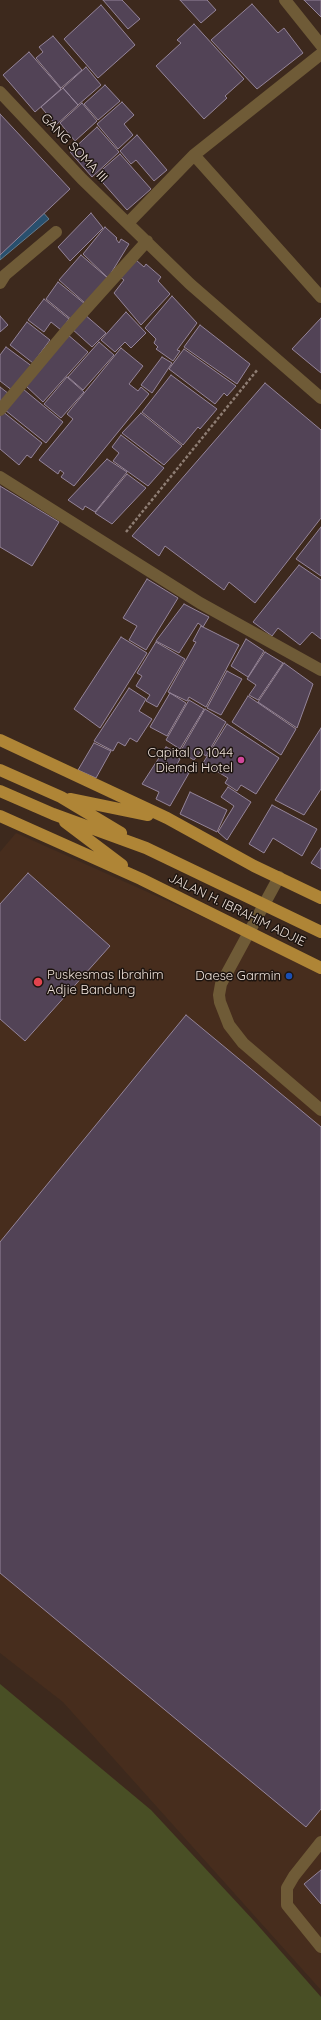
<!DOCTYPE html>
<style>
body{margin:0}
canvas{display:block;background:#3d291d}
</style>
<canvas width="321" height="2020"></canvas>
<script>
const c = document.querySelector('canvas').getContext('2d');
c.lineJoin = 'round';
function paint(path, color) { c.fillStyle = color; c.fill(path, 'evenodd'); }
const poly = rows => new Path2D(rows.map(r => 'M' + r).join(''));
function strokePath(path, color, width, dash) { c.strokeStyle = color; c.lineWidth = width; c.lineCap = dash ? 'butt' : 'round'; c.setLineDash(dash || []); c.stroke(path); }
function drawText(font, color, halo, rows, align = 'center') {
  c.font = font + ' Quicksand,sans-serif'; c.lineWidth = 3; c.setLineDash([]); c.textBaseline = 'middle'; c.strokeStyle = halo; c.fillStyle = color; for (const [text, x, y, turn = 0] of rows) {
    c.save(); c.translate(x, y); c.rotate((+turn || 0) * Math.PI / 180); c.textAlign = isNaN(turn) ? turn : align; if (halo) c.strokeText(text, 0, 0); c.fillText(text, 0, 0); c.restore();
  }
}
const built = poly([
 [16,833,321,970,321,1990,63,1702,0,1653,0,852]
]);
const green = poly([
 [0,1684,151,1810,255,1922,321,1997,321,2020,0,2020]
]);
const water = poly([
 [0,164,49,219,0,260,0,164]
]);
const building = poly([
 [103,0,122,0,140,19,128,29,103,0],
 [180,0,207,0,216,10,201,23,180,0],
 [304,0,321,0,321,17,304,0],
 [252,4,278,33,284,28,303,53,257,89,211,40,252,4],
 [101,5,135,45,98,78,64,39,101,5],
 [194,24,244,79,225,96,227,98,204,119,156,66,181,43,177,40,194,24],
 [53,36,82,70,61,88,36,58,43,52,39,47,53,36],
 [29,52,61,89,35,112,3,75,29,52],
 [86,67,101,85,78,105,63,88,86,67],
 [105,85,120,101,98,120,84,104,105,85],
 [63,88,78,105,56,125,41,107,63,88],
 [122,102,134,115,124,124,133,135,118,149,97,124,122,102],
 [82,103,97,121,75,141,60,123,82,103],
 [0,114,70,189,0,255,0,114],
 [97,127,119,152,92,177,70,152,97,127],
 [137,135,167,170,154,181,136,160,131,164,120,151,137,135],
 [120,154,151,189,127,210,96,175,120,154],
 [91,213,103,228,70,261,58,247,91,213],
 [105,227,117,238,116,239,119,243,121,239,129,244,108,278,83,254,105,227],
 [81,255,110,280,85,303,59,280,81,255],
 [136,260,144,267,146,264,161,277,158,281,170,294,141,325,114,293,124,280,119,276,136,260],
 [58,282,85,304,72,320,46,299,58,282],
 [172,296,197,323,177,350,180,351,173,361,156,349,158,347,154,343,156,339,145,328,172,296],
 [44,299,69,319,61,330,51,322,44,332,28,320,44,299],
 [126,312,146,333,131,348,125,342,115,352,101,340,126,312],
 [84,314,106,333,92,347,71,328,84,314],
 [0,316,8,325,0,332,0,316],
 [321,318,321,373,292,349,321,318],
 [27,322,50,340,33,363,10,345,27,322],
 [200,325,250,364,237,384,184,347,200,325],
 [67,334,88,352,43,402,26,386,67,334],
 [99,342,114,355,83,390,68,377,99,342],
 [6,347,33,367,13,391,0,381,0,355,6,347],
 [121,348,143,366,129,384,138,391,141,387,149,394,74,486,61,477,64,473,60,470,58,474,39,460,73,419,67,414,121,348],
 [184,349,236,386,227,396,224,393,215,404,169,369,184,349],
 [162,357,172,363,152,393,141,385,162,357],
 [171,375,217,409,200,429,198,427,183,445,142,412,171,375],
 [67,377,84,392,61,418,44,404,67,377],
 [265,383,321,430,321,518,255,603,229,582,224,590,165,546,159,556,132,536,265,383],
 [0,387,9,394,0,406,0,387],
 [23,389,63,422,46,443,5,410,23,389],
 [2,411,42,443,31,458,27,455,19,465,0,449,0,414,2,411],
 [141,413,182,446,164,465,122,433,141,413],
 [121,435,164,468,148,486,113,461,119,453,112,447,121,435],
 [107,459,127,472,95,512,85,506,83,510,68,500,107,459],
 [127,474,146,488,112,524,95,513,127,474],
 [0,486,59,522,32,566,0,547,0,486],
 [321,527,321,576,296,559,321,527],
 [299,565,321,580,321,639,312,632,300,645,278,628,272,636,253,622,299,565],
 [147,579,178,598,146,650,129,640,137,626,123,618,147,579],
 [184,604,209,617,203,627,198,623,179,653,156,641,184,604],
 [201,626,239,645,206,707,189,697,187,701,168,692,196,642,193,641,201,626],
 [121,637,147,653,100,728,74,709,121,637],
 [246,639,264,651,248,677,231,666,246,639],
 [156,642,185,659,157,707,146,701,150,695,136,686,142,676,137,673,156,642],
 [265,652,283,663,258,700,249,695,256,685,247,679,265,652],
 [284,663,313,684,297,728,258,702,284,663],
 [227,671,242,679,221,715,207,708,227,671],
 [129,688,146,699,139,711,152,719,137,742,130,738,125,746,118,742,113,751,94,741,129,688],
 [170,693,186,703,167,736,150,727,170,693],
 [248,696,296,729,281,755,232,722,248,696],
 [189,700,204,709,180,749,166,740,189,700],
 [205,709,226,722,206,756,200,752,194,760,180,752,205,709],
 [227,724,279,758,256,794,241,785,237,791,225,783,228,778,203,763,227,724],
 [321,728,321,789,304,815,275,800,321,728],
 [94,743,111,751,96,778,78,770,94,743],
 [166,747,180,754,178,758,180,759,176,766,189,773,170,806,156,799,159,792,142,784,166,747],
 [228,787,251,802,227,840,218,832,234,806,221,797,228,787],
 [190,792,227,810,217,832,180,814,190,792],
 [272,805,317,829,302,856,273,838,264,853,249,844,272,805],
 [321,848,321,869,311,863,321,848],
 [28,873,110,946,25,1041,0,1019,0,904,28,873],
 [186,1015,321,1127,321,1809,306,1827,0,1573,0,1242,186,1015],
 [321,1870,321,1904,304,1884,321,1870]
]);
const path = poly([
 [126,532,258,369]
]);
const lane = poly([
 [0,283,5,275,56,232],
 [279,877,221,984,219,995,220,1002,229,1025,243,1043,321,1110],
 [321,1842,294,1876,287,1888,287,1905,321,1947]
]);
const street = poly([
 [285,0,321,45],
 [0,92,82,179,190,284,321,398],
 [194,155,321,297],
 [128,223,194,155,321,54],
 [0,410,67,330,147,241],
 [0,477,200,603,321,670]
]);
const primary = poly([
 [0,740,167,818,254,866,321,898],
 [0,770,61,797,121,833],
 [0,791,53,814,146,848,321,932],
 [70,799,148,815],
 [0,816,141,879,321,968],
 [65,822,122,865]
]);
const markers = [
 [241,760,4,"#d1479c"],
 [289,976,4,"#1a4fb4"],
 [38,982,5,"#e0444e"]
];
const streetNames = [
 ["GANG SOMA III",74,148,46],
 ["JALAN H. IBRAHIM ADJIE",237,910,26]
];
const poiNames = [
 ["Capital O 1044",233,753],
 ["Diemdi Hotel",233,768],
 ["Puskesmas Ibrahim",47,975,"left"],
 ["Adjie Bandung",47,990,"left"],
 ["Daese Garmin",281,976]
];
paint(built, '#472d1d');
paint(green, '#494f25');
paint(water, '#29506e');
strokePath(water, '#647c8e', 1);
paint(building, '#524356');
strokePath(building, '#948499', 1);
strokePath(path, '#8e7d73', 2.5, [3, 2]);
strokePath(lane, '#6f5b37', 12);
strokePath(street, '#6f5b37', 12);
strokePath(primary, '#af8536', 12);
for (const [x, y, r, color] of markers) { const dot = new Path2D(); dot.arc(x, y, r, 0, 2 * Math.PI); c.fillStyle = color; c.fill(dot); strokePath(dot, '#1d140f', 1.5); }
drawText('13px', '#efe2da', '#1d140f', streetNames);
drawText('13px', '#efe2da', '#1d140f', poiNames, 'right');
</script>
